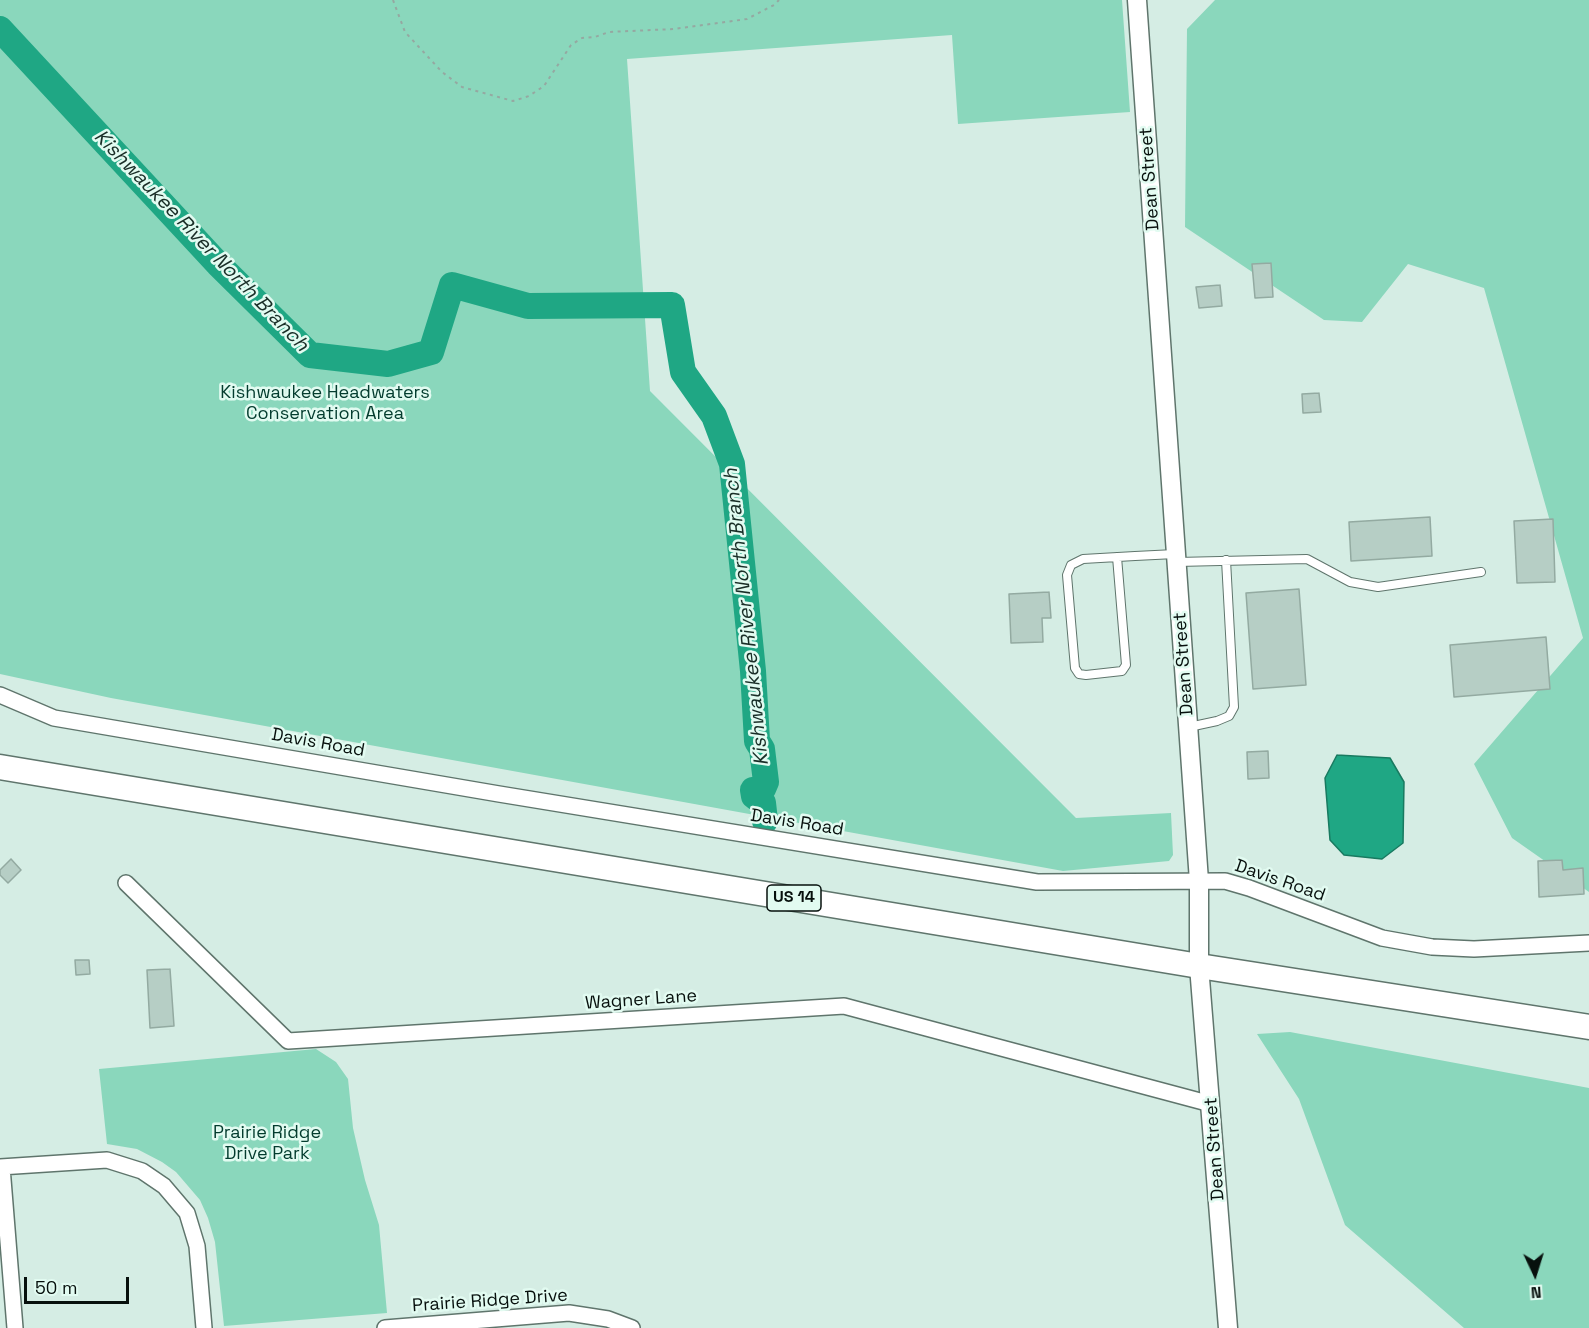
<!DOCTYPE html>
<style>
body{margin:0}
#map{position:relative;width:1589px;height:1328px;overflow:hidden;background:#d5ede4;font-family:"Space Grotesk",sans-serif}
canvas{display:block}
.north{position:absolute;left:1505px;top:1244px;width:60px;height:60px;-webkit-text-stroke:4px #e2fbf1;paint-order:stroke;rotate:176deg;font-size:16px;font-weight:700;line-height:24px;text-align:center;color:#07100d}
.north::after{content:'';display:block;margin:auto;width:21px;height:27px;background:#07100d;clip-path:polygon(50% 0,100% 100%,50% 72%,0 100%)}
.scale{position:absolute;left:24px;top:1277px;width:105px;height:27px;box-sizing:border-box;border:3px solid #07100d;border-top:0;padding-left:8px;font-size:18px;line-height:21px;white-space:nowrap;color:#07100d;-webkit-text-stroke:4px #e2fbf1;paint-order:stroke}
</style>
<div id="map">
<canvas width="1589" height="1328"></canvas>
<div class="north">N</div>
<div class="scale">50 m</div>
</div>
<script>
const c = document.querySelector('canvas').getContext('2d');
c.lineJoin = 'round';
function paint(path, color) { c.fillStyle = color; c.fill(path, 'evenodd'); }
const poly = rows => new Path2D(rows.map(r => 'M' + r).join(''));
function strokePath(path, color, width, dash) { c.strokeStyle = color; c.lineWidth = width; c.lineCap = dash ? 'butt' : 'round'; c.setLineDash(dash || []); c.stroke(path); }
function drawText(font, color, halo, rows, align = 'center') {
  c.font = font + ' "Space Grotesk",sans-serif'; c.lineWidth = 5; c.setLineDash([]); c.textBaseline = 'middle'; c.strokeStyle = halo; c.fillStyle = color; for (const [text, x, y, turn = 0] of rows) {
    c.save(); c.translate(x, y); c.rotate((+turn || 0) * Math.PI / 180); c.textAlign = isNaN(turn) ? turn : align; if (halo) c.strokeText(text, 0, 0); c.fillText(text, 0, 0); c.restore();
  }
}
const green = poly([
 [0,0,1122,0,1130,112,958,124,952,35,627,59,650,391,1076,818,1171,813,1173,855,1169,861,1063,871,111,698,0,674],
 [1215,0,1589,0,1589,892,1512,838,1474,764,1583,638,1484,288,1408,264,1362,322,1324,320,1185,227,1187,29],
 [1290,1032,1589,1088,1589,1328,1464,1328,1345,1225,1299,1099,1257,1034],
 [316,1049,336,1062,348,1079,353,1128,365,1180,379,1225,387,1313,224,1326,215,1242,208,1218,200,1200,176,1172,162,1162,137,1149,107,1144,99,1069]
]);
const water = poly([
 [1337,755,1390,758,1404,782,1403,843,1382,859,1344,855,1330,840,1325,778,1337,755]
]);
const river = poly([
 [0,29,218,264,310,355,388,364,431,352,452,285,528,306,672,305,683,372,714,416,732,464,753,671,757,741,762,749,766,782,763,789,753,790,754,796,763,803,765,821]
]);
const building = poly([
 [1271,263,1273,297,1255,298,1252,264,1271,263],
 [1220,285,1222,306,1199,308,1196,287,1220,285],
 [1319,393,1321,412,1303,413,1302,394,1319,393],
 [1430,517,1432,556,1351,561,1349,522,1430,517],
 [1553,519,1555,582,1517,583,1514,521,1553,519],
 [1299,589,1306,685,1253,689,1246,593,1299,589],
 [1049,592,1051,618,1042,618,1043,642,1011,643,1009,594,1049,592],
 [1546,637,1550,689,1454,697,1450,645,1546,637],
 [1268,751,1269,778,1248,779,1247,752,1268,751],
 [11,859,21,870,8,883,0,875,0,870,11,859],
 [1562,860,1563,870,1583,868,1584,894,1539,897,1538,861,1562,860],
 [75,960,89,960,90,974,76,975,75,960],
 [170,969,174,1026,150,1028,147,970,170,969]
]);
const path = poly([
 [393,0,405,32,442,72,462,87,513,101,529,96,544,86,571,45,582,38,595,37,609,32,674,29,747,19,774,5,779,0]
]);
const service = poly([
 [1117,557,1126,665,1122,671,1086,675,1079,674,1075,668,1067,575,1071,565,1083,559,1135,556,1175,554],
 [1177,562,1307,559,1350,582,1378,587,1481,572],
 [1189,727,1217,721,1229,716,1234,707,1226,560]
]);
const minor = poly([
 [0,695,54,718,499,794,1037,882,1225,881,1249,888,1382,938,1432,947,1474,949,1589,943],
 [126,883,288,1041,844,1006,1211,1104],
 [0,1167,107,1160,142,1171,164,1186,187,1213,197,1246,204,1328],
 [2,1167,15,1328],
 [385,1328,569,1313,608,1319,632,1328]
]);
const tertiary = poly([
 [1137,0,1199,881,1199,966,1228,1328]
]);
const primary = poly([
 [0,767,1199,966,1589,1027]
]);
const shields = [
 [794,898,54]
];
const shieldNames = [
 ["US 14",794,898]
];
const streetNames = [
 ["Dean Street",1150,179,-94],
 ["Dean Street",1184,664,-94],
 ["Davis Road",318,743,10],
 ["Davis Road",797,823,9],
 ["Davis Road",1280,881,19],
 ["Wagner Lane",641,1000,-4],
 ["Dean Street",1215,1149,-94],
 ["Prairie Ridge Drive",490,1301,-4]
];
const parkNames = [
 ["Kishwaukee Headwaters",325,393],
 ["Conservation Area",325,414],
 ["Prairie Ridge",267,1133],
 ["Drive Park",267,1154]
];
const waterNames = [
 ["Kishwaukee River North Branch",201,241,46],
 ["Kishwaukee River North Branch",747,617,-96]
];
paint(green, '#8ad7bc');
paint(water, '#1fa784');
strokePath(water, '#187a60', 1.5);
strokePath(river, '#1fa784', 26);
paint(building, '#b6cec5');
strokePath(building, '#93aaa1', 1.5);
strokePath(service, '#5f756c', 10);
strokePath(minor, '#5f756c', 18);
strokePath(tertiary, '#5f756c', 21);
strokePath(primary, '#5f756c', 27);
strokePath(path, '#95a8a1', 2, [3, 4.5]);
strokePath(service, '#fff', 8);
strokePath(minor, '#fff', 15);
strokePath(tertiary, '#fff', 18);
strokePath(primary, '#fff', 24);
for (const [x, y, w] of shields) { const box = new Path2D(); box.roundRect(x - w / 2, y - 13, w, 26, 4.5); c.fillStyle = '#e2fbf1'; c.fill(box); strokePath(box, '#07100d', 1.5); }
drawText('bold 16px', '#07100d', null, shieldNames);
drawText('18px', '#07100d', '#e2fbf1', streetNames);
drawText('18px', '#033c2e', '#e2fbf1', parkNames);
drawText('italic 20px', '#192e27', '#e2fbf1', waterNames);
</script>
